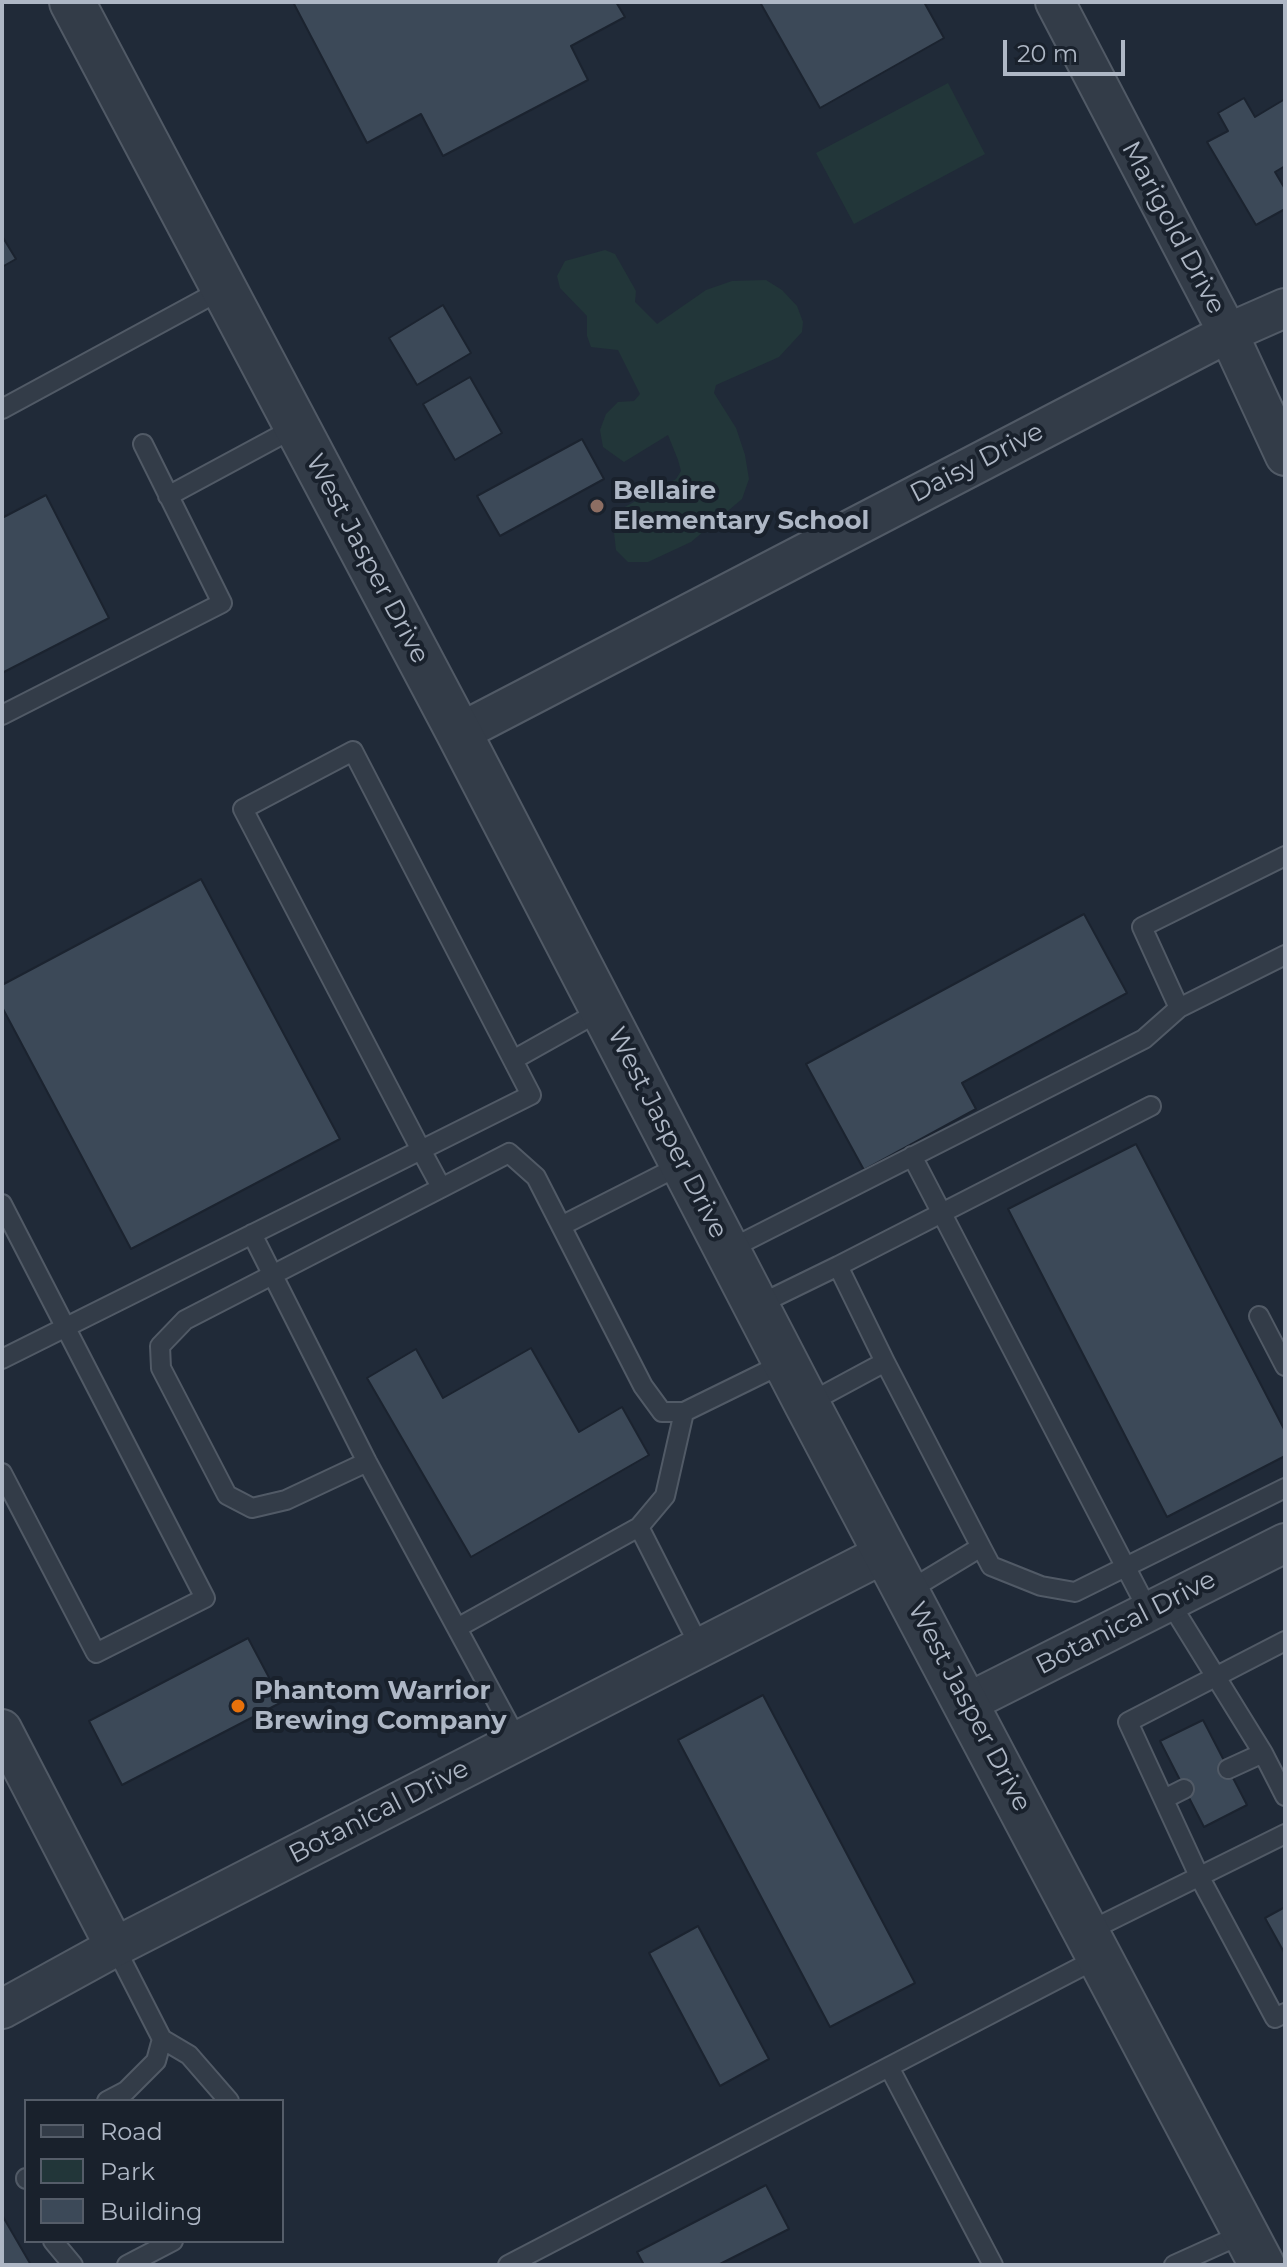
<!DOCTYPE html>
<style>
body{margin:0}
#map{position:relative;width:1287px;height:2267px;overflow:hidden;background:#202a38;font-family:Montserrat,sans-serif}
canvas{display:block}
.frame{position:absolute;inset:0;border:4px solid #aeb7c5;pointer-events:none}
.legend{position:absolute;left:24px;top:2099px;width:260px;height:144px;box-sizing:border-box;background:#19212c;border:2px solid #555d69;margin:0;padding:10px 14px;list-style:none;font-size:24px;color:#aeb7c5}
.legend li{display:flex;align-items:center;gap:16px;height:40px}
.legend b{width:40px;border:2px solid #555d69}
.scale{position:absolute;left:1003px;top:40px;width:122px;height:36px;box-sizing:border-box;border:4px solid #aeb7c5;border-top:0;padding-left:10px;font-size:24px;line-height:28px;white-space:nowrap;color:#aeb7c5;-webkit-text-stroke:6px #19212c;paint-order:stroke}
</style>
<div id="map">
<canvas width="1287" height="2267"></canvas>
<div class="frame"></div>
<ul class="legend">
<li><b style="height:10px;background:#333c48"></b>Road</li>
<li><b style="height:22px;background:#223639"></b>Park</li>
<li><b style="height:22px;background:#3c4958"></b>Building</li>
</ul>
<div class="scale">20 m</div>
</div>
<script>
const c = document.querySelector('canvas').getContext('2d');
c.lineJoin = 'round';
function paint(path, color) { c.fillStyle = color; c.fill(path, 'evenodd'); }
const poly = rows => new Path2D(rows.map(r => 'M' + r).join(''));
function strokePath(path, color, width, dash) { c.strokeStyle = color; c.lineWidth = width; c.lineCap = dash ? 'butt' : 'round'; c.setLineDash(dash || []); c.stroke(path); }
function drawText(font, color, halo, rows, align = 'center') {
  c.font = font + ' Montserrat,sans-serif'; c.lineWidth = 8; c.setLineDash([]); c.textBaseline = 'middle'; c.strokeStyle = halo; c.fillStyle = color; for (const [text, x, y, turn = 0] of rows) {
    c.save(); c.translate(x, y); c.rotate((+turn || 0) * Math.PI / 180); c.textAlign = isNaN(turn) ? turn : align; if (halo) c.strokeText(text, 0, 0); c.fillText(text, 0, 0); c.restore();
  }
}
const green = poly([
 [948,83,985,154,854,224,816,153],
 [605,250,615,254,636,291,635,302,657,324,706,290,732,281,766,280,782,290,797,306,803,322,802,332,779,357,716,385,714,393,736,428,745,455,749,479,742,499,691,542,648,562,628,562,616,550,614,532,621,509,676,479,681,471,678,460,668,435,624,462,603,447,600,430,606,414,618,402,634,401,640,394,618,350,591,347,587,336,587,316,560,288,557,276,565,261]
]);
const building = poly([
 [293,2,616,2,625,17,571,46,588,80,443,156,421,114,367,143,293,2],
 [764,2,924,2,944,38,820,108,761,4,764,2],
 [1244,98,1255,117,1285,99,1285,166,1275,172,1285,189,1285,209,1256,225,1207,142,1228,131,1218,113,1244,98],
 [2,236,16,259,2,267,2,236],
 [443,305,471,353,417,385,389,338,443,305],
 [470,377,502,433,455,460,423,404,470,377],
 [582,439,604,479,500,536,477,496,582,439],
 [46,495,109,618,2,673,2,518,46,495],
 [201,879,340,1139,131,1249,2,1007,2,985,201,879],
 [1084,914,1127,993,962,1083,976,1109,864,1170,806,1064,1084,914],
 [1136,1144,1285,1431,1285,1456,1167,1517,1008,1209,1136,1144],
 [531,1348,579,1432,622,1407,649,1455,471,1557,367,1378,416,1349,443,1398,531,1348],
 [248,1638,282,1702,122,1785,89,1721,248,1638],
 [763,1695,915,1983,830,2027,678,1740,763,1695],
 [1203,1720,1247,1805,1204,1827,1160,1741,1203,1720],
 [1285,1907,1285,1954,1265,1918,1285,1907],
 [698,1926,769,2059,720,2086,649,1953,698,1926],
 [766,2185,789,2229,718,2265,644,2265,637,2252,766,2185],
 [2,2215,31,2265,2,2265,2,2215]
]);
const service = poly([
 [2,409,223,289],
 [168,496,296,427],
 [2,715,222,603,143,444],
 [1179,1008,1142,927,1285,856],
 [513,1060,604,1009],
 [912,1156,1149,1612],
 [2,1204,205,1598,96,1653,2,1473],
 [561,1226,683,1164],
 [252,1234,367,1462,518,1741],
 [728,1250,1144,1039,1179,1008,1285,955],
 [838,1266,1151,1106],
 [756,1306,838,1266,885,1362],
 [1259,1316,1285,1366],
 [2,1359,421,1150,531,1095,353,751,243,809,421,1150,441,1187],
 [807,1404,885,1362,981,1547,908,1591],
 [367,1462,286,1500,252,1508,227,1495,161,1368,160,1346,185,1320,509,1153,536,1177,643,1386,662,1412,684,1412,786,1362],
 [639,1527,700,1647],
 [981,1547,991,1566,1041,1586,1075,1592,1285,1488],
 [1169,1601,1263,1753,1285,1796],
 [457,1628,639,1527,665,1496,684,1412],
 [1285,1641,1128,1722,1199,1876,1275,2018,1285,2013],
 [1228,1769,1263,1753],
 [1164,1799,1184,1789],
 [1087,1932,1285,1834],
 [115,1947,162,2039,189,2055,229,2101],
 [889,2067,993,2265],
 [107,2101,126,2091,156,2061,162,2039],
 [26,2178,26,2179],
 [53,2241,73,2265],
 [127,2265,173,2241],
 [508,2265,1100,1957],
 [1174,2265,1245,2233]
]);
const minor = poly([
 [1055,2,1228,333,1285,456],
 [459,733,1228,333,1285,308],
 [967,1703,1285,1543],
 [2,1729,115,1947],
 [2,2009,115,1947,887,1552]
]);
const tertiary = poly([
 [72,2,459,733,807,1404,1262,2265]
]);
const markers = [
 [597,506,8,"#8d6e63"],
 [238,1706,8,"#e8710a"]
];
const streetNames = [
 ["Marigold Drive",1173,228,62],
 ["Daisy Drive",977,463,-27],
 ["West Jasper Drive",367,559,62],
 ["West Jasper Drive",667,1133,63],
 ["Botanical Drive",1126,1623,-27],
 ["West Jasper Drive",969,1707,62],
 ["Botanical Drive",379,1812,-27]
];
const poiNames = [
 ["Bellaire",613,491],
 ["Elementary School",613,521],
 ["Phantom Warrior",254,1691],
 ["Brewing Company",254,1721]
];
paint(green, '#223639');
paint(building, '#3c4958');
strokePath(building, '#1b232f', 2);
strokePath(service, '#515a66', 22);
strokePath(minor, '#515a66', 42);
strokePath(tertiary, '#515a66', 48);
strokePath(service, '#333c48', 18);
strokePath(minor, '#333c48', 38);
strokePath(tertiary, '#333c48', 44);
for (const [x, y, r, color] of markers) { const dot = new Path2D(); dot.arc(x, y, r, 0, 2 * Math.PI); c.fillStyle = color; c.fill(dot); strokePath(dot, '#19212c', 3); }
drawText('26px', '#aeb7c5', '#19212c', streetNames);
drawText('bold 26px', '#aeb7c5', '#19212c', poiNames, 'left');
</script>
